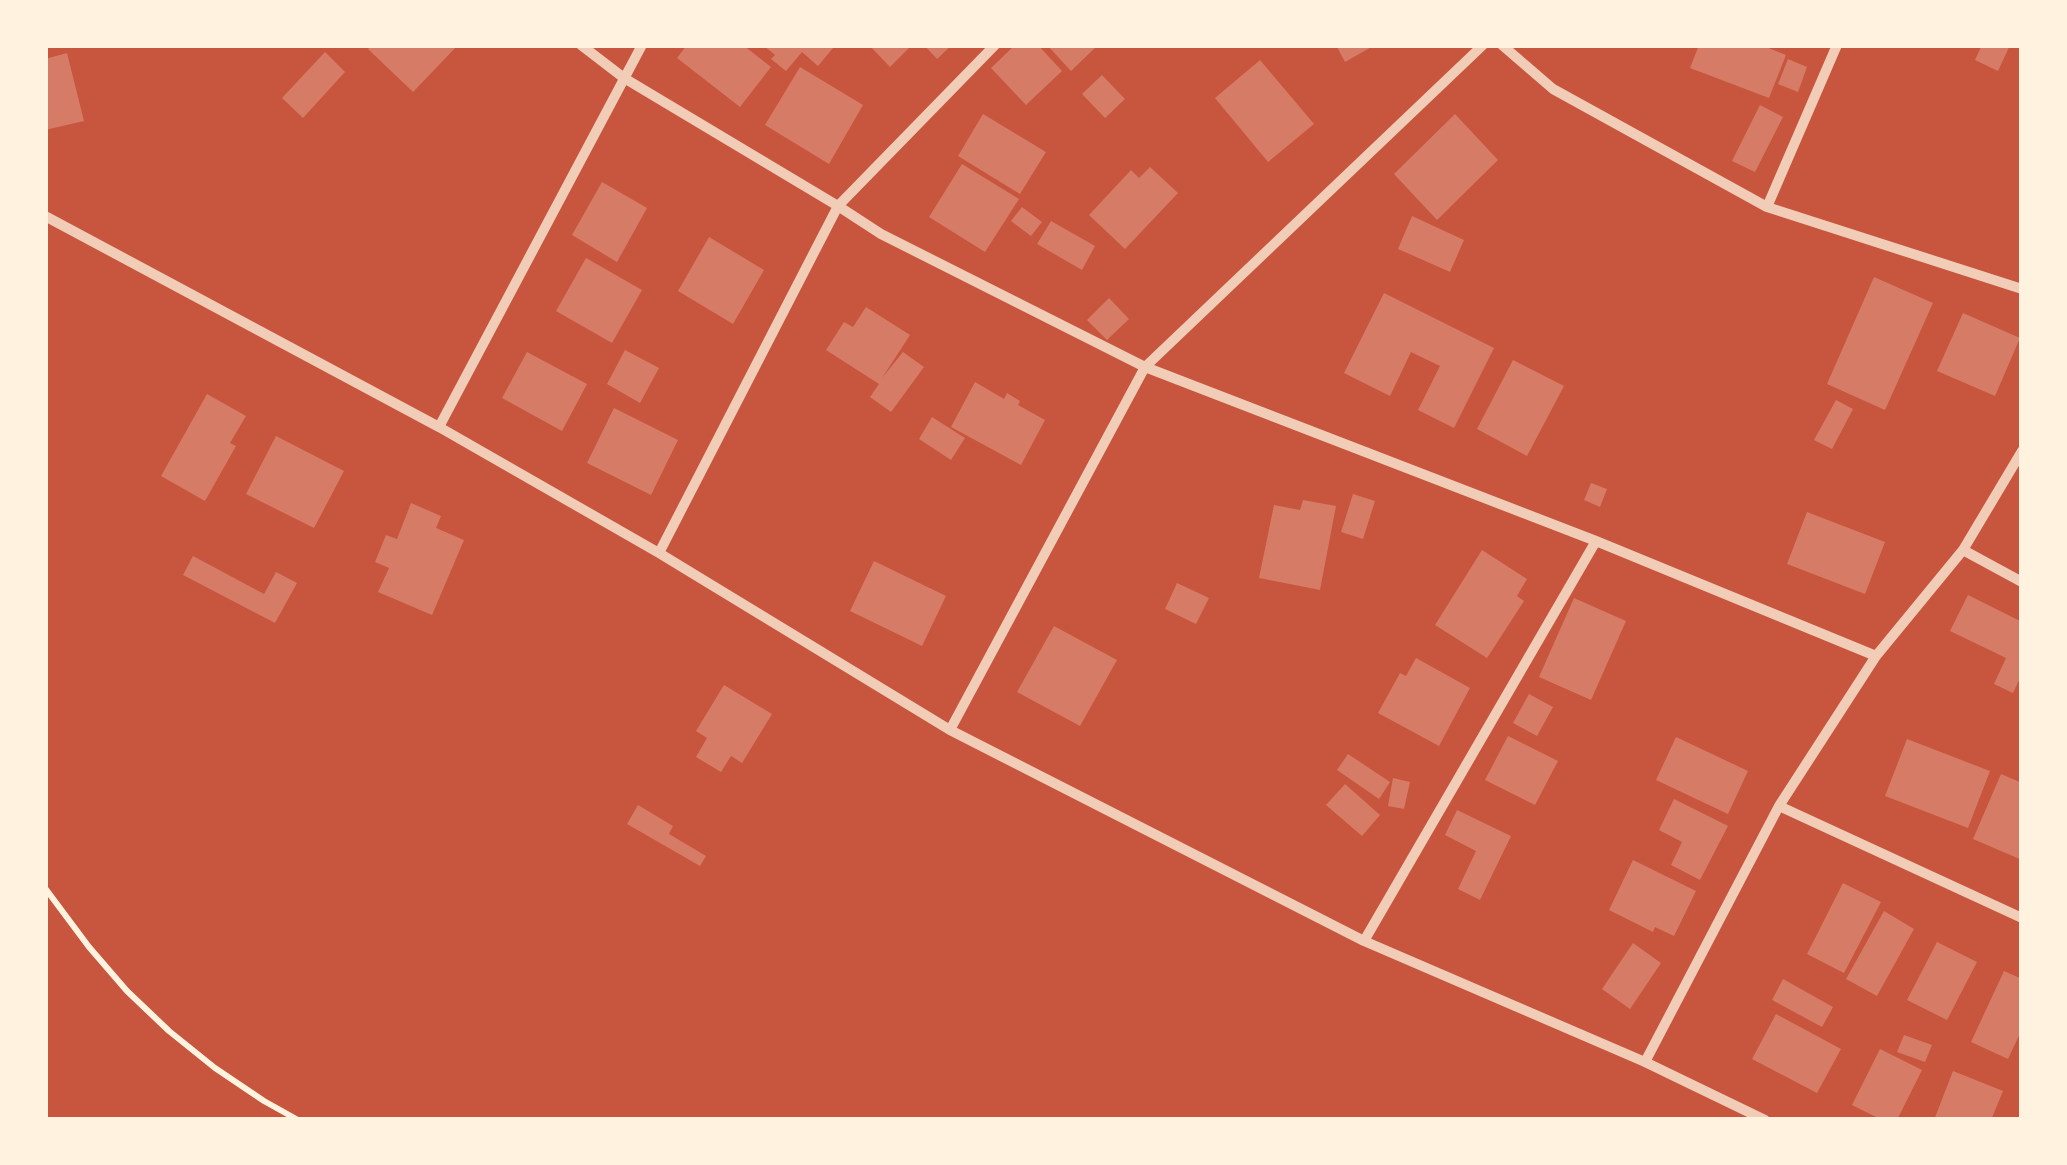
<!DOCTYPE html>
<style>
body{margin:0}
#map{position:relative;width:2067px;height:1165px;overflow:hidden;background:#c8553d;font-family:"Times New Roman",serif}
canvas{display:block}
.frame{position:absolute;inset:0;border:48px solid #fff3e0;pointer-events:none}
</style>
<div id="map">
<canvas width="2067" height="1165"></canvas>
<div class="frame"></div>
</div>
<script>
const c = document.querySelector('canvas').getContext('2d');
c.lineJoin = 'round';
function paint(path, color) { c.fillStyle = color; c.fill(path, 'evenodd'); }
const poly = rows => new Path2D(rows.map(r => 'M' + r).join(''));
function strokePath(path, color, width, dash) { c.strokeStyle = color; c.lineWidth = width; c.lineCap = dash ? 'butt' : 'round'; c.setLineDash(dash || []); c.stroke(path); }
const building = poly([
 [372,45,458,45,413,92,368,49],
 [687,45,743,45,771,67,740,107,677,58],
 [763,45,830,45,833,48,818,66,802,52,786,71,771,59,775,55],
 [869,45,912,45,890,67],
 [924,45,952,45,937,59],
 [1015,45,1038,45,1062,71,1026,105,991,68],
 [1047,45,1098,45,1071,71],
 [1336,45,1375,45,1345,62],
 [1699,45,1761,45,1786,55,1769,98,1690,68],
 [1982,45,2010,45,1998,71,1975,60],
 [325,52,345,72,303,118,282,98],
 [67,53,84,121,45,130,45,59],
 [1788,59,1807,67,1798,92,1778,84],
 [1260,60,1314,124,1268,162,1215,98],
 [800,67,863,105,829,164,765,125],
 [1102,75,1125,99,1105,118,1082,94],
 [1760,105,1783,117,1755,172,1732,161],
 [983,114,1046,152,1020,194,958,156],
 [1455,114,1498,160,1437,220,1394,174],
 [962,164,1019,199,985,252,929,217],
 [1150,167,1178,193,1125,249,1089,215,1131,170,1139,178],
 [602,182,647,208,617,262,572,235],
 [1022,207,1042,222,1031,236,1011,221],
 [1412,216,1464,240,1450,272,1398,249],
 [1051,221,1095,246,1082,270,1037,244],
 [709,237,764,270,733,324,678,291],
 [586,258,642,290,612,343,556,311],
 [1874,277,1933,303,1885,410,1827,384],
 [1384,293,1494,348,1454,428,1418,410,1440,366,1411,352,1390,396,1344,373],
 [1109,298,1129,319,1107,340,1087,320],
 [866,307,910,335,882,378,903,352,924,367,891,412,870,397,879,384,826,350,844,322,853,327],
 [1963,313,2020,338,1995,396,1937,371],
 [625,350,659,368,640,403,607,384],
 [527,352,587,384,562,431,502,398],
 [1513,360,1564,386,1527,456,1477,429],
 [975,382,1004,399,1007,393,1020,401,1018,405,1045,420,1021,465,951,427],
 [207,394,246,416,230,443,236,446,205,501,161,476],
 [1836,400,1853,409,1832,449,1814,440],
 [614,408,678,440,651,495,587,463],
 [932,417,965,438,951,460,919,439],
 [276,436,344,471,314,528,246,494],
 [1591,483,1607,489,1600,507,1584,500],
 [1353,494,1375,501,1363,539,1341,532],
 [1303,500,1336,506,1320,590,1259,578,1274,505,1300,510],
 [411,503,441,516,436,528,464,540,432,615,378,592,389,568,375,562,386,535,397,539],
 [1807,512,1885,542,1865,594,1787,564],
 [1482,550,1527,579,1517,596,1524,601,1487,658,1435,625],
 [193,556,264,594,276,572,297,583,275,623,183,575],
 [874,561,946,596,922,646,850,611],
 [1177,583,1209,598,1196,624,1165,609],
 [1968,595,2022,622,2022,674,2013,693,1994,684,2006,658,1950,631],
 [1574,598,1626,621,1591,700,1539,677],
 [1054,626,1117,660,1080,726,1017,692],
 [1416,658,1470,688,1439,746,1378,713,1400,673,1406,676],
 [724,685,772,714,742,763,731,756,721,772,696,757,707,738,696,731],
 [1529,694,1553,707,1537,736,1513,723],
 [1508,736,1558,761,1535,805,1485,780],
 [1676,737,1748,771,1728,814,1656,780],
 [1907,739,1990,771,1968,828,1885,796],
 [1348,754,1390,782,1379,799,1337,770],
 [2001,774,2022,783,2022,860,1973,839],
 [1393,778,1410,782,1404,809,1388,806],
 [1345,784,1380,815,1362,836,1326,805],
 [1674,799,1728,826,1700,880,1671,865,1682,842,1659,830],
 [638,805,673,826,669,834,706,856,700,866,627,824],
 [1457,810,1511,836,1480,900,1458,889,1476,851,1445,835],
 [1633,860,1696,891,1674,936,1655,927,1653,932,1609,910],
 [1843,883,1881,902,1844,973,1807,954],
 [1884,911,1914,929,1877,996,1846,979],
 [1937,942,1977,962,1947,1020,1907,1000],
 [1633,943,1661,963,1630,1009,1602,989],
 [2004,971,2022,979,2022,1029,2008,1059,1971,1042],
 [1783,979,1833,1007,1822,1027,1772,1000],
 [1776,1014,1841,1049,1817,1093,1752,1059],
 [1904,1035,1932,1045,1925,1062,1897,1052],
 [1880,1049,1922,1070,1897,1120,1882,1120,1852,1105],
 [1953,1071,2003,1091,1991,1120,1934,1120]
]);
const path = poly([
 [45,888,89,947,127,991,169,1031,215,1068,264,1101,298,1120]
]);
const minor = poly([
 [581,45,624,78,838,206,881,234,1145,367,1596,541,1876,656],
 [1502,45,1553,89,1767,207,2022,289],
 [1767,207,1837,45],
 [45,216,439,427,659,553,950,730,1364,941,1645,1062,1765,1120],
 [439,427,642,45],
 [1963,550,2022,582],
 [659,553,838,206,995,45],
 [950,730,1145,367,1483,45],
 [1779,806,2022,918],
 [1364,941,1596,541],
 [1645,1062,1779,806,1876,656,1963,550,2022,451]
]);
paint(building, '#d67c66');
strokePath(path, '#fff3e0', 6);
strokePath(minor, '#f1ccb7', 10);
</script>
